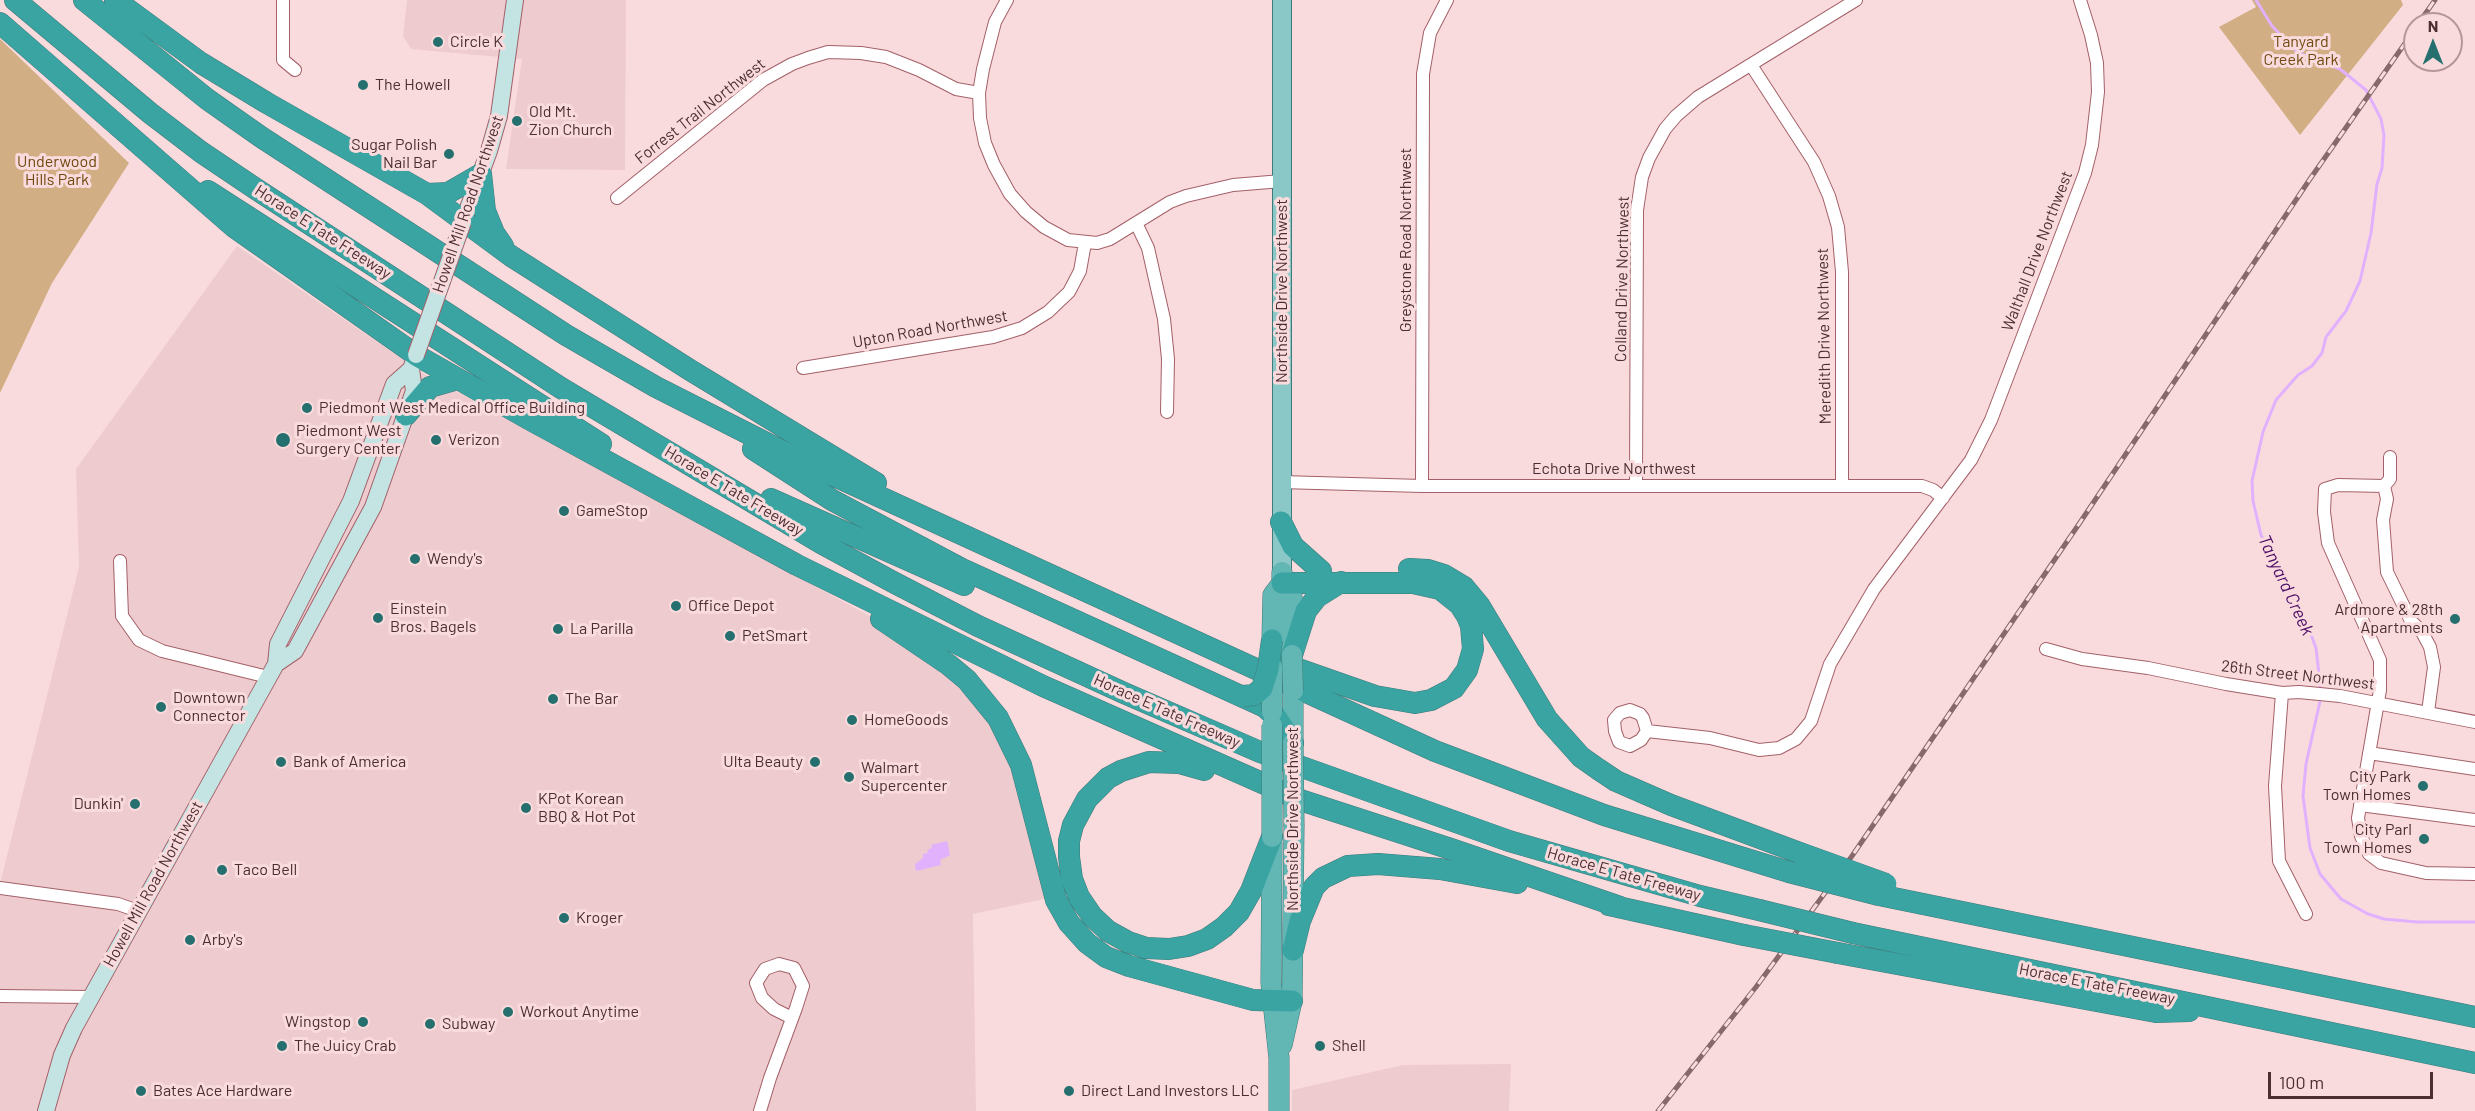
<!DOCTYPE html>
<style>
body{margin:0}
#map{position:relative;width:2475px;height:1111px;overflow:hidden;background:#fadbdd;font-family:Barlow,sans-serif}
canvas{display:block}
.north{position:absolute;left:2403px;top:12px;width:60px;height:60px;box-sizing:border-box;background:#fadbdd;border:2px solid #b49699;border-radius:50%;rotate:0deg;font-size:16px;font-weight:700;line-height:24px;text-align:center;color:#4c2e32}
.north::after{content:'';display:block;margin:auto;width:21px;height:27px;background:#25706e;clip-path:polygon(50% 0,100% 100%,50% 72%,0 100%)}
.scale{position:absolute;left:2268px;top:1072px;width:165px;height:27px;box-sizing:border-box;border:3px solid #4c2e32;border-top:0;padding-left:8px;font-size:18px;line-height:21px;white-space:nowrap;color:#4c2e32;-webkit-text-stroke:4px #fadbdd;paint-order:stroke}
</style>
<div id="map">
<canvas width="2475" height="1111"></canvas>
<div class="north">N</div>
<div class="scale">100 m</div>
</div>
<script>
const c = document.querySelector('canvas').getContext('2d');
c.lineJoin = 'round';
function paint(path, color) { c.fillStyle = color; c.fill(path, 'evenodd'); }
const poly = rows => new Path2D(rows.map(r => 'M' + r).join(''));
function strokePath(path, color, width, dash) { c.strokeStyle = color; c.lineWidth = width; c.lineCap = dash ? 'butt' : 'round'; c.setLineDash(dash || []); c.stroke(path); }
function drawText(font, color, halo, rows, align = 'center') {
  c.font = font + ' Barlow,sans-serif'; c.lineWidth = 6; c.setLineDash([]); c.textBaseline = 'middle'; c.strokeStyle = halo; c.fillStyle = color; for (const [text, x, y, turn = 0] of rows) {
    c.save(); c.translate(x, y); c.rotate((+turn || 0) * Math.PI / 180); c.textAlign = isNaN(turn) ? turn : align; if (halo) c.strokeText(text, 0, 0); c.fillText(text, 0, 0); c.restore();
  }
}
const built = poly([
 [407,0,626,0,625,170,506,169,522,59,411,49,403,36],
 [237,246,424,374,888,626,1011,734,1058,896,973,914,976,1111,0,1111,0,884,79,567,76,469],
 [1511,1064,1509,1111,1292,1111,1292,1090,1403,1065]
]);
const green = poly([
 [2252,0,2401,0,2403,5,2300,135,2219,27,2256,7],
 [0,39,129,163,52,283,0,393]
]);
const water = poly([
 [947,841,950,855,940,860,941,865,916,871,915,864,923,858,923,854,928,853,927,850,932,848,931,845]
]);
const stream = poly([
 [2256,0,2272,26,2295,50,2309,58,2340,69,2366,90,2381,119,2384,135,2382,168,2377,184,2371,233,2360,281,2346,311,2326,337,2322,353,2312,366,2298,375,2276,400,2263,432,2252,481,2253,501,2261,535,2310,632,2316,648,2321,691],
 [2321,697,2306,764,2303,796,2310,848,2320,874,2341,899,2368,914,2384,919,2417,922,2475,922]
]);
const minor = poly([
 [283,0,283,60,295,70],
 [1007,0,995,22,983,69,979,93,980,118,985,143,994,165,1010,194,1026,212,1044,227,1068,240,1097,243,1110,239,1170,202,1186,196,1233,185,1282,181],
 [1751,65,1814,162,1829,196,1838,227,1842,272,1842,486],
 [617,198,763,80,792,64,808,58,828,52,861,53,886,57,919,70,956,89,979,93],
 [1136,223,1148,248,1164,319,1168,359,1167,412],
 [803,368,993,337,1022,328,1048,312,1069,292,1080,271,1085,243],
 [1281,482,1422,486,1922,486,1933,490,1943,498],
 [1422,486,1423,74,1430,33,1447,0],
 [1636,486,1637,210,1642,177,1649,158,1665,129,1676,116,1698,97,1856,0],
 [2384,486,2390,479,2390,457],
 [120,561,122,616,139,640,162,651,268,677],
 [2046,649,2082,659,2148,668,2226,684,2282,693,2299,692,2340,696,2475,722],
 [2282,693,2275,786,2279,861,2306,914],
 [2428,712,2434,667,2430,647,2422,632,2411,621,2387,572,2383,520,2387,499,2384,486,2338,485,2325,489,2324,512,2328,543,2380,660,2380,690,2358,818,2361,836,2369,854,2381,863,2426,873,2475,874],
 [1647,731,1643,718,1640,714,1630,710,1620,713,1614,720,1615,731,1619,742,1630,746,1641,740,1647,731,1710,738,1759,750,1779,748,1796,739,1811,721,1830,664,1874,589,1971,460,1991,420,2085,173,2092,145,2098,92,2097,63,2091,35,2080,0],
 [2369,753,2475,769],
 [2360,805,2475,820],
 [0,888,118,904,138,911],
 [0,996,91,997],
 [760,1111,770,1078,796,1008,803,986,794,968,779,964,765,969,756,983,762,998,774,1009,792,1018]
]);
const secondary = poly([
 [463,222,489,151,499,116,515,0],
 [276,664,295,651,373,507,414,391,411,369],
 [46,1111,62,1055,74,1028,276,664,278,644,351,501,394,384,411,369,416,355]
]);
const primary = poly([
 [1282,572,1282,0]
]);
const trunk = poly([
 [1282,572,1282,583,1292,597,1292,647],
 [1272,640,1273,595,1282,583],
 [1293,691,1293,743],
 [1272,843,1271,983,1279,1058,1279,1111],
 [1282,1045,1292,1001,1294,826]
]);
const motorway = poly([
 [15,0,150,113,201,152,256,189,561,388,821,543,893,582,978,626,1124,693,1260,752,1509,841,1700,896,1759,910],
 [84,0,207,99,261,137,566,335,656,387,806,463,1435,751,1604,815,1789,872],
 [115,0,201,63,267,103,427,194,511,256,690,370,876,483],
 [0,23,234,227,416,355,527,418,797,565,1043,686,1303,801],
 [481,174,485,211,494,233,503,246],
 [208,191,601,444],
 [427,194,448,193,481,174],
 [406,415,430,387,458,379],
 [753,449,832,500,962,569,1265,707,1276,717,1293,743],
 [771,499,964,585],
 [1281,522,1293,546,1321,571],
 [1409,569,1428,570,1444,575,1464,587,1479,605,1547,719,1581,757,1598,769,1616,781,1671,805,1800,853],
 [881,619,949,665,967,680,998,718,1021,765,1056,900,1069,923,1087,943,1106,957,1129,966,1253,1000,1292,1001],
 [1292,655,1306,611,1317,597,1341,582],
 [1275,661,1375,696,1415,703,1431,700,1454,688,1467,670,1473,649,1471,626,1467,616,1460,605,1440,589,1413,583,1282,583],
 [1204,770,1179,763,1149,762,1121,771,1108,778,1087,799,1073,825,1069,841,1069,857,1072,879,1079,897,1092,916,1108,931,1128,942,1146,948,1169,949,1188,946,1207,939,1224,927,1239,912,1251,891,1272,837],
 [1291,797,1454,850,1620,907],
 [1879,895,2475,1017],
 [1609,905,1744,935],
 [1853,933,2475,1063],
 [1293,950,1300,921,1314,887,1323,878,1348,866,1378,864,1440,869,1517,883],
 [1838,953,2156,1012,2189,1011]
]);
const rail = poly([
 [2418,24,2435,0],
 [1658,1111,1756,987,1852,856,2079,524,2310,179,2415,29]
]);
const secondaryBridge = poly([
 [416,355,463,222]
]);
const trunkBridge = poly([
 [1292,655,1293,691],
 [1272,712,1272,667],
 [1293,743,1294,826],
 [1272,837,1272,725]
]);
const motorwayBridge = poly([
 [1243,696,1254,695,1262,688,1268,669,1272,640],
 [1800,853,1886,884],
 [1789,872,1879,895],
 [1759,910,1853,933],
 [1744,935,1838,953]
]);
const markers = [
 [438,42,6,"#25706e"],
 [363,85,6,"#25706e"],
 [517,121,6,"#25706e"],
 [449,154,6,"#25706e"],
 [307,408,6,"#25706e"],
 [283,440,8,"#25706e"],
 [436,440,6,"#25706e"],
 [564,511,6,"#25706e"],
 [415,559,6,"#25706e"],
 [676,606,6,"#25706e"],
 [378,618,6,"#25706e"],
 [2455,619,6,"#25706e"],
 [558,629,6,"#25706e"],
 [730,636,6,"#25706e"],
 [553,699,6,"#25706e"],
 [161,707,6,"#25706e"],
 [852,720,6,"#25706e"],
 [281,762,6,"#25706e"],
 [815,762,6,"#25706e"],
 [849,777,6,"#25706e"],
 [2423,786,6,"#25706e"],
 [135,804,6,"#25706e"],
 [526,808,6,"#25706e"],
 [2424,839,6,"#25706e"],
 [222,870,6,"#25706e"],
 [564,918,6,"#25706e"],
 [190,940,6,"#25706e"],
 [508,1012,6,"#25706e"],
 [363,1022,6,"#25706e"],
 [430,1024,6,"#25706e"],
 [282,1046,6,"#25706e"],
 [1320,1046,6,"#25706e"],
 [141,1091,6,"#25706e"],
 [1069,1091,6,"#25706e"]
];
const poiNames = [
 ["Circle K",450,42],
 ["The Howell",375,85],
 ["Old Mt.",529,112],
 ["Zion Church",529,130],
 ["Sugar Polish",437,145,"right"],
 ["Nail Bar",437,163,"right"],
 ["Piedmont West Medical Office Building",319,408],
 ["Piedmont West",296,431],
 ["Surgery Center",296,449],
 ["Verizon",448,440],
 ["GameStop",576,511],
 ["Wendy's",427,559],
 ["Office Depot",688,606],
 ["Einstein",390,609],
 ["Bros. Bagels",390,627],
 ["Ardmore & 28th",2443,610,"right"],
 ["Apartments",2443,628,"right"],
 ["La Parilla",570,629],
 ["PetSmart",742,636],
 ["Downtown",173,698],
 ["Connector",173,716],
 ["The Bar",565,699],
 ["HomeGoods",864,720],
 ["Bank of America",293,762],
 ["Ulta Beauty",803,762,"right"],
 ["Walmart",861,768],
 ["Supercenter",861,786],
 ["City Park",2411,777,"right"],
 ["Town Homes",2411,795,"right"],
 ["KPot Korean",538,799],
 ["BBQ & Hot Pot",538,817],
 ["Dunkin'",123,804,"right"],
 ["City Parl",2412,830,"right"],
 ["Town Homes",2412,848,"right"],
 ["Taco Bell",234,870],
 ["Kroger",576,918],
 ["Arby's",202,940],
 ["Workout Anytime",520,1012],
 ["Wingstop",351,1022,"right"],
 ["Subway",442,1024],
 ["The Juicy Crab",294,1046],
 ["Shell",1332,1046],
 ["Bates Ace Hardware",153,1091],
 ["Direct Land Investors LLC",1081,1091]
];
const parkNames = [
 ["Tanyard",2301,42],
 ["Creek Park",2301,60],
 ["Underwood",57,162],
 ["Hills Park",57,180]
];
const streetNames = [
 ["Forrest Trail Northwest",700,111,-38],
 ["Howell Mill Road Northwest",468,204,-71],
 ["Horace E Tate Freeway",323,232,33],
 ["Greystone Road Northwest",1406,240,-90],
 ["Walthall Drive Northwest",2037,251,-69],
 ["Colland Drive Northwest",1622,279,-89],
 ["Northside Drive Northwest",1282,291,-90],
 ["Upton Road Northwest",930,329,-10],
 ["Meredith Drive Northwest",1824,336,-91],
 ["Echota Drive Northwest",1614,469],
 ["Horace E Tate Freeway",734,491,31],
 ["26th Street Northwest",2298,675,7],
 ["Horace E Tate Freeway",1167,711,24],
 ["Northside Drive Northwest",1293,819,-90],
 ["Horace E Tate Freeway",1624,874,16],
 ["Howell Mill Road Northwest",153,884,-61],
 ["Horace E Tate Freeway",2097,984,11]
];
const waterNames = [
 ["Tanyard Creek",2286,585,65]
];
paint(built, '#eecbce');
paint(green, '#d1ae83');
paint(water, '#e1b1fe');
strokePath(stream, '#e1b1fe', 3);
strokePath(minor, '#a36068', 14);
strokePath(secondary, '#a36068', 18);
strokePath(primary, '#407b7b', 20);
strokePath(trunk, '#407b7b', 21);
strokePath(motorway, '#407b7b', 22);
strokePath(minor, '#fff', 12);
strokePath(secondary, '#c4e4e3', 16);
strokePath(primary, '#89c8c7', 18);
strokePath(trunk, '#62b6b4', 20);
strokePath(motorway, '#3aa4a2', 21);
strokePath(rail, '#87696c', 5);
strokePath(rail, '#fadbdd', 3, [9]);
strokePath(secondaryBridge, '#a36068', 18, []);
strokePath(trunkBridge, '#407b7b', 21, []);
strokePath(motorwayBridge, '#407b7b', 22, []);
strokePath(secondaryBridge, '#c4e4e3', 16);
strokePath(trunkBridge, '#62b6b4', 20);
strokePath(motorwayBridge, '#3aa4a2', 21);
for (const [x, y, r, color] of markers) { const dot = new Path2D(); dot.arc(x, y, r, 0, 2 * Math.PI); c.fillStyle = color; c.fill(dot); strokePath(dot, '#fadbdd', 2); }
drawText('16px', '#4c2e32', '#fadbdd', poiNames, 'left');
drawText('16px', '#70490d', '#fadbdd', parkNames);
drawText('16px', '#4c2e32', '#fadbdd', streetNames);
drawText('italic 18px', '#4b0c66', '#fadbdd', waterNames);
</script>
